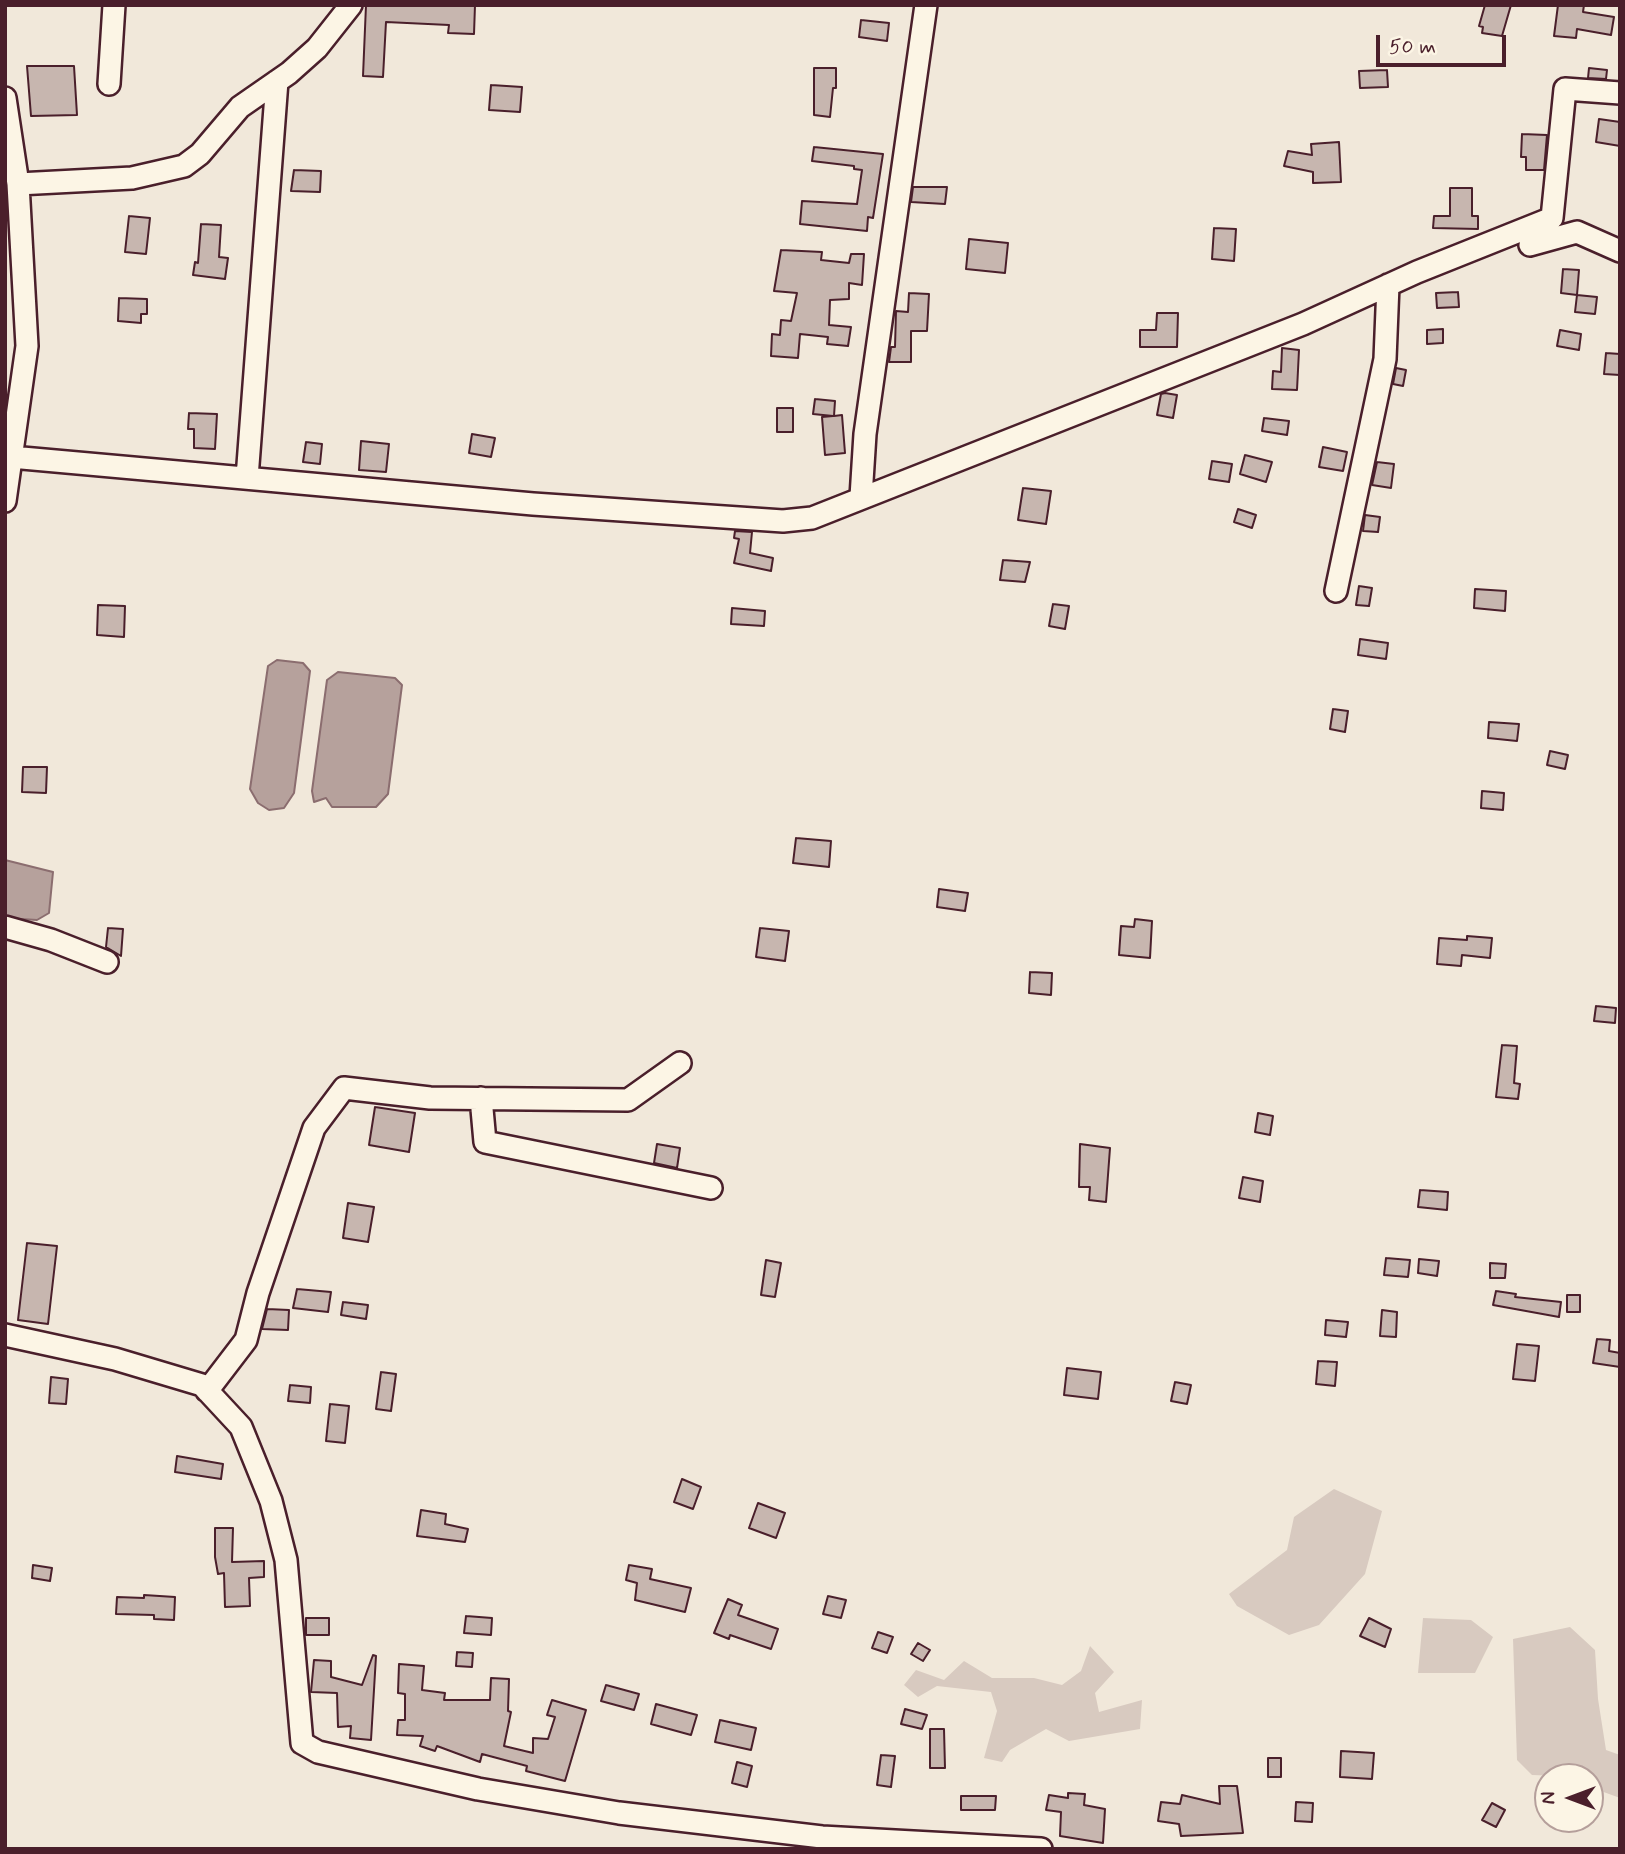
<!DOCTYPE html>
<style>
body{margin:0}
#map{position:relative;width:1625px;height:1854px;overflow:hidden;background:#f1e8da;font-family:Mynerve,sans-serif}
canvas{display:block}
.frame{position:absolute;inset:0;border:7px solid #4a1f2b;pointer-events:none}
.north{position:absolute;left:1534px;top:1763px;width:70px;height:70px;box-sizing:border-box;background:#fcf5e5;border:2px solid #b59f9b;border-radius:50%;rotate:270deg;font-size:19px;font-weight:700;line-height:28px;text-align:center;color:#4a1f2b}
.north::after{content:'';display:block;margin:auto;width:24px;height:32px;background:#4a1f2b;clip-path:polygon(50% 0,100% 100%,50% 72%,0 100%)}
.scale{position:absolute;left:1376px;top:35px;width:130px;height:32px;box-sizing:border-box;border:4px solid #4a1f2b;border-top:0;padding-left:9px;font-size:21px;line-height:24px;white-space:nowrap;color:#4a1f2b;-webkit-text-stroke:5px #fcf5e5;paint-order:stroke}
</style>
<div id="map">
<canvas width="1625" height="1854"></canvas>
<div class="frame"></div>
<div class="north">N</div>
<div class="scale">50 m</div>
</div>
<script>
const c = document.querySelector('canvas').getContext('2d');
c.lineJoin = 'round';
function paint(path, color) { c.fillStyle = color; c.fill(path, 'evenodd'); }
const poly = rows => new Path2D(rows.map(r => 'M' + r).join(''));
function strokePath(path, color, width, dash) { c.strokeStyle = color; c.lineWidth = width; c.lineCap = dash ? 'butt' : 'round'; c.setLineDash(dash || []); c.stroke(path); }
const green = poly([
 [1334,1489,1382,1511,1365,1574,1319,1625,1289,1635,1237,1606,1229,1594,1287,1550,1294,1517],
 [1423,1618,1471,1620,1493,1637,1475,1673,1418,1673],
 [1570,1627,1595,1650,1598,1699,1606,1750,1620,1755,1620,1798,1590,1787,1590,1777,1532,1775,1517,1760,1513,1639],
 [1090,1646,1114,1672,1095,1693,1099,1712,1142,1700,1140,1729,1069,1741,1046,1729,1010,1750,1002,1762,984,1758,997,1711,991,1692,937,1686,918,1697,904,1685,916,1670,944,1680,964,1661,992,1678,1034,1678,1062,1685,1081,1671]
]);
const water = poly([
 [277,660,303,663,310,671,294,793,284,808,269,810,258,803,250,789,268,666,277,660],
 [338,672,395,678,402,685,388,794,376,807,332,807,326,798,314,802,312,791,327,680,338,672],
 [5,860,53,872,49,913,37,920,5,918,5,860]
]);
const building = poly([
 [366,5,475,5,474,34,448,33,449,25,386,22,383,77,363,76,366,5],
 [1485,5,1511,5,1502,36,1482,33,1483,27,1479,26,1485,5],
 [1558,5,1584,5,1583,12,1614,17,1611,35,1577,29,1576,38,1554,36,1558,5],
 [861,20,889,23,887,41,859,37,861,20],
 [27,66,74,66,77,115,31,116,27,66],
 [814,68,836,68,836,88,833,88,830,117,814,115,814,68],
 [1589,68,1607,70,1606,79,1588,78,1589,68],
 [1387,70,1388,87,1360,88,1359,71,1387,70],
 [491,85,522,87,520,112,489,110,491,85],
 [1599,119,1620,122,1620,146,1596,142,1599,119],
 [1522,134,1547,135,1544,170,1526,170,1526,157,1521,157,1522,134],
 [1339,142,1341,182,1313,183,1313,172,1284,166,1288,151,1312,155,1311,144,1339,142],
 [814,147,883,154,873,218,868,217,867,231,800,224,802,201,857,204,862,170,854,169,854,166,812,161,814,147],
 [294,170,321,171,320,192,291,191,294,170],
 [913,187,947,187,945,204,911,202,913,187],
 [1450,188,1472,188,1472,216,1478,216,1478,229,1433,228,1434,216,1450,216,1450,188],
 [129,216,150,218,146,254,125,252,129,216],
 [201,224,221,225,219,257,228,258,225,279,193,275,195,262,198,263,201,224],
 [1214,228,1236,229,1234,261,1212,259,1214,228],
 [969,239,1008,243,1005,273,966,269,969,239],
 [781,250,822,252,821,260,849,263,851,254,864,254,862,285,849,283,849,299,830,300,829,325,851,327,848,346,827,344,828,337,800,334,798,358,771,356,772,334,780,335,781,320,791,321,797,293,774,291,781,250],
 [1563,269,1579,270,1577,295,1561,293,1563,269],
 [1458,292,1459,307,1437,308,1436,293,1458,292],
 [909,293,929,294,927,331,911,331,911,362,889,362,891,347,895,347,896,311,908,312,909,293],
 [1577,295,1597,297,1595,314,1575,312,1577,295],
 [119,298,147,299,147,314,141,314,141,323,118,321,119,298],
 [1157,313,1178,313,1177,347,1140,347,1140,330,1156,330,1157,313],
 [1443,329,1443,343,1427,344,1427,330,1443,329],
 [1560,330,1581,334,1579,350,1557,346,1560,330],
 [1282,348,1299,350,1297,390,1272,389,1273,371,1281,372,1282,348],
 [1606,353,1620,354,1620,375,1604,374,1606,353],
 [1396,368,1406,370,1403,386,1393,384,1396,368],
 [1165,393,1177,395,1173,418,1157,415,1161,394,1165,393],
 [815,399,835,401,834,416,842,415,845,453,825,455,822,417,833,416,813,414,815,399],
 [777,408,793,408,793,432,777,432,777,408],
 [189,413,217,414,215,449,194,448,194,429,188,429,189,413],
 [1264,418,1289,421,1287,435,1262,431,1264,418],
 [472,434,495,438,491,457,469,453,472,434],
 [361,441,389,444,386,472,359,470,361,441],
 [306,442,322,444,320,464,303,462,306,442],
 [1323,447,1347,452,1343,471,1319,467,1323,447],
 [1245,455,1272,462,1266,482,1240,474,1245,455],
 [1212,461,1232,464,1229,482,1209,479,1212,461],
 [1377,462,1394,464,1391,488,1372,485,1377,462],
 [1023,488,1051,491,1046,524,1018,520,1023,488],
 [1238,509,1256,515,1252,528,1234,522,1238,509],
 [1365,515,1380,517,1378,532,1363,531,1365,515],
 [735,531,752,532,750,553,773,558,771,571,734,563,739,539,734,538,735,531],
 [1003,560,1030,562,1025,582,1000,580,1003,560],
 [1359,586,1372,588,1369,606,1356,605,1359,586],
 [1475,589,1506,591,1505,611,1474,608,1475,589],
 [1053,604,1069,606,1065,629,1049,626,1053,604],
 [98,605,125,606,124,637,97,635,98,605],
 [732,608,765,611,764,626,731,624,732,608],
 [1360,639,1388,643,1386,659,1358,655,1360,639],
 [1333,709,1348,711,1345,732,1330,729,1333,709],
 [1489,722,1519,724,1517,741,1488,738,1489,722],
 [1550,751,1568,755,1565,769,1547,765,1550,751],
 [23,767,47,767,46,793,22,792,23,767],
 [1482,791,1504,793,1503,810,1481,808,1482,791],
 [796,838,831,841,829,867,793,863,796,838],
 [939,889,968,893,965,911,937,907,939,889],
 [1135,919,1152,921,1150,958,1119,955,1121,926,1134,927,1135,919],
 [108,928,123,929,121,956,106,947,108,928],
 [760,928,789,931,785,961,756,957,760,928],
 [1467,936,1492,938,1490,958,1462,955,1461,966,1437,964,1439,938,1467,940,1467,936],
 [1030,972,1052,973,1051,995,1029,993,1030,972],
 [1596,1006,1616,1008,1615,1023,1594,1021,1596,1006],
 [1502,1045,1517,1046,1514,1083,1520,1084,1518,1099,1496,1097,1502,1045],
 [375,1107,415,1113,409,1152,369,1145,375,1107],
 [1258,1113,1273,1116,1270,1135,1255,1132,1258,1113],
 [657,1144,680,1148,677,1168,654,1163,657,1144],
 [1080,1144,1110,1148,1106,1202,1089,1200,1090,1187,1079,1187,1080,1144],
 [1243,1177,1263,1181,1260,1202,1239,1198,1243,1177],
 [1420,1190,1448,1192,1447,1210,1418,1207,1420,1190],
 [348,1203,374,1207,368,1242,343,1238,348,1203],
 [27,1243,57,1246,48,1324,18,1320,27,1243],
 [1386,1258,1410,1260,1408,1277,1384,1275,1386,1258],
 [1419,1259,1439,1261,1437,1276,1418,1273,1419,1259],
 [766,1260,781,1263,775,1297,761,1295,766,1260],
 [1490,1263,1506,1264,1505,1278,1490,1278,1490,1263],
 [297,1289,331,1292,328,1312,293,1308,297,1289],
 [1496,1291,1516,1294,1515,1297,1561,1302,1559,1317,1493,1305,1496,1291],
 [1567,1295,1580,1295,1580,1312,1567,1312,1567,1295],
 [343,1302,368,1305,366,1319,341,1315,343,1302],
 [267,1309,289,1310,288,1330,262,1329,267,1309],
 [1382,1310,1397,1312,1396,1337,1380,1336,1382,1310],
 [1326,1320,1348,1322,1346,1337,1325,1335,1326,1320],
 [1597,1339,1610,1340,1609,1351,1620,1353,1620,1367,1593,1363,1597,1339],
 [1517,1344,1539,1346,1535,1381,1513,1379,1517,1344],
 [1318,1361,1337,1362,1335,1386,1316,1384,1318,1361],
 [1067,1368,1101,1372,1098,1399,1064,1395,1067,1368],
 [381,1372,396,1374,391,1411,376,1409,381,1372],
 [51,1377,68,1379,66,1404,49,1403,51,1377],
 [1175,1382,1191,1385,1187,1404,1171,1401,1175,1382],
 [290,1385,311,1387,310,1403,288,1401,290,1385],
 [330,1404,349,1406,345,1443,326,1441,330,1404],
 [177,1456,223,1464,221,1479,175,1472,177,1456],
 [682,1479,701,1487,693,1509,674,1502,682,1479],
 [758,1503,785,1513,776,1538,749,1528,758,1503],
 [421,1510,446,1514,445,1524,468,1529,465,1542,417,1536,421,1510],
 [215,1528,233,1528,232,1562,264,1561,264,1577,249,1578,250,1606,225,1607,224,1573,218,1574,215,1557,215,1528],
 [33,1565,52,1568,50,1581,32,1578,33,1565],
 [629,1565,652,1569,650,1579,691,1588,685,1612,635,1600,637,1583,626,1580,629,1565],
 [144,1595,175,1597,174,1620,154,1619,154,1615,116,1614,117,1597,144,1598,144,1595],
 [828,1596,846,1600,841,1618,823,1614,828,1596],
 [728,1599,742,1605,738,1615,778,1629,771,1649,730,1635,729,1639,714,1633,728,1599],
 [466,1616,492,1618,491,1635,464,1633,466,1616],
 [306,1618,329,1618,329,1635,306,1635,306,1618],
 [1369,1618,1391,1629,1385,1647,1360,1636,1369,1618],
 [878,1632,893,1637,887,1653,872,1648,878,1632],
 [918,1643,930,1650,923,1661,911,1654,918,1643],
 [457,1652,473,1653,472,1667,456,1666,457,1652],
 [373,1655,376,1656,371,1740,350,1738,351,1726,338,1727,337,1693,311,1692,314,1660,331,1661,331,1677,362,1685,373,1655],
 [399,1664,424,1666,422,1690,445,1693,444,1700,490,1700,491,1678,509,1679,508,1711,511,1712,504,1746,533,1753,533,1738,548,1739,555,1717,547,1715,552,1700,586,1710,565,1781,526,1771,527,1766,482,1754,480,1762,437,1746,435,1751,420,1746,423,1736,397,1735,398,1720,405,1720,405,1694,398,1693,399,1664],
 [606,1685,639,1694,634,1710,601,1701,606,1685],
 [656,1704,697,1715,691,1735,651,1724,656,1704],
 [905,1709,927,1715,922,1729,901,1724,905,1709],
 [720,1720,756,1728,751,1750,715,1742,720,1720],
 [930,1729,944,1729,945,1768,930,1768,930,1729],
 [1341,1751,1374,1753,1372,1779,1340,1777,1341,1751],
 [881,1755,895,1756,891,1787,877,1785,881,1755],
 [1268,1758,1281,1758,1281,1777,1268,1777,1268,1758],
 [737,1762,752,1766,747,1787,732,1783,737,1762],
 [1219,1786,1237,1786,1243,1833,1181,1836,1179,1824,1158,1821,1161,1802,1180,1804,1182,1795,1220,1804,1219,1786],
 [1068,1793,1085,1794,1084,1805,1105,1809,1103,1843,1060,1836,1061,1812,1046,1810,1049,1795,1068,1798,1068,1793],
 [961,1796,996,1796,995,1810,961,1810,961,1796],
 [1296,1802,1313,1803,1312,1822,1295,1821,1296,1802],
 [1492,1803,1505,1810,1496,1827,1482,1820,1492,1803]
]);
const minor = poly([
 [109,84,114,5],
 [5,98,18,184,27,346,5,501],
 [18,184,132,178,184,166,200,154,240,107,289,73,317,48,351,5],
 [1530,245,1577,232,1620,251],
 [11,457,533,504,783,521,812,518,1303,324,1417,272,1552,218,1565,89,1620,93],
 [247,478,277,81],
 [861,497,865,434,926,5],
 [1336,591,1385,359,1388,285],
 [5,927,51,940,107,962],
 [481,1098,485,1142,711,1188],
 [5,1335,115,1359,202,1385,241,1427,271,1501,286,1560,302,1743,318,1752,478,1789,619,1813,822,1837,1041,1849],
 [207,1391,246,1340,258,1293,314,1128,344,1088,430,1098,628,1100,680,1063]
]);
paint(green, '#d8cac0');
paint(water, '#b6a19c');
strokePath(water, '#8b6d6f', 2);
paint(building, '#c7b6af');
strokePath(building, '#4a1f2b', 2);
strokePath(minor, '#4a1f2b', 26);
strokePath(minor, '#fcf5e5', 21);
</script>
